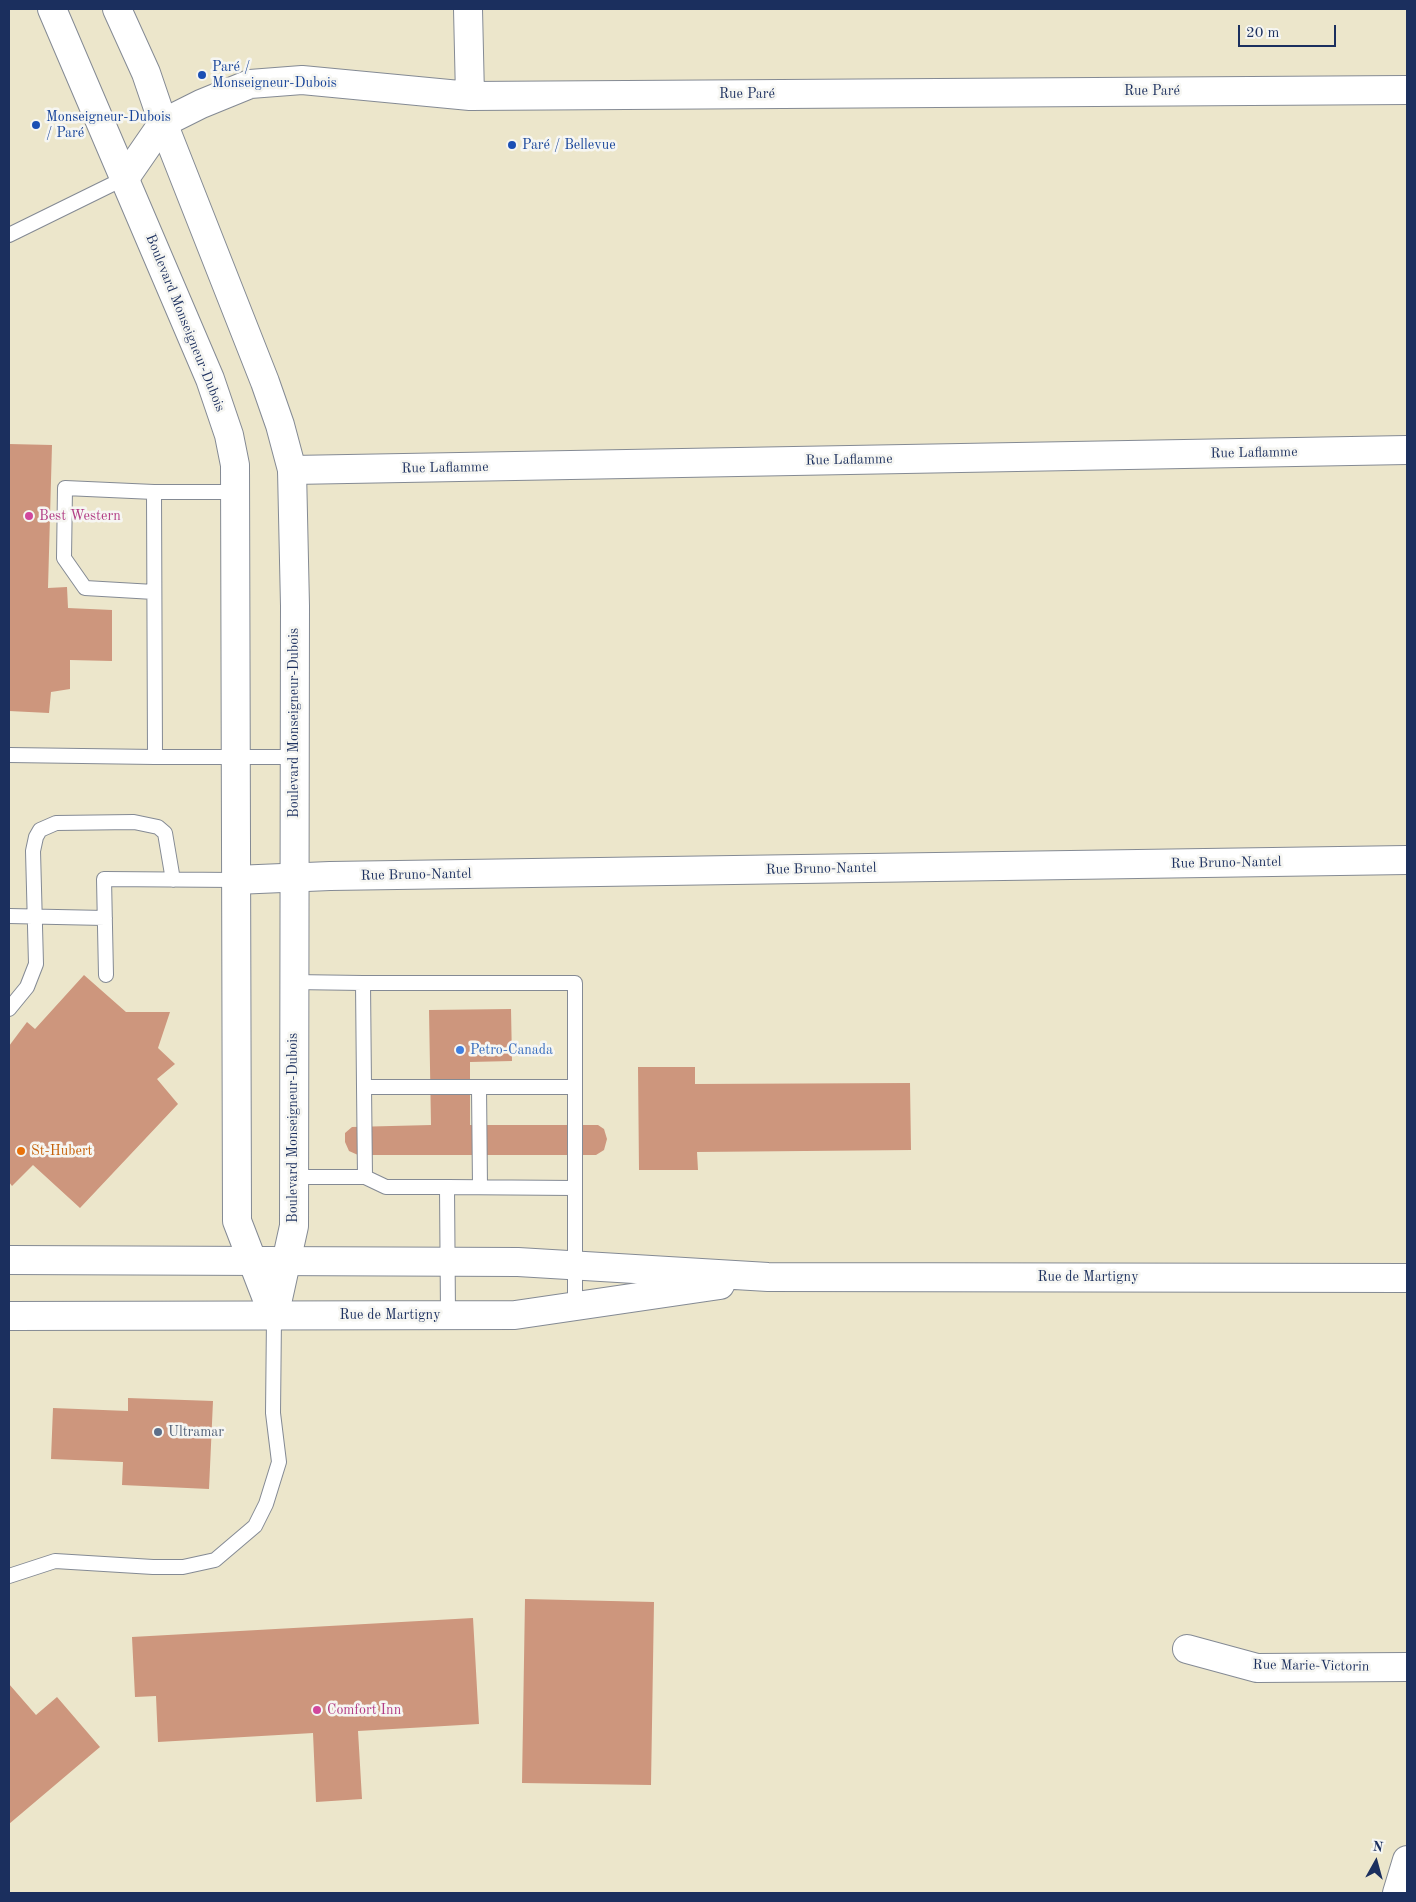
<!DOCTYPE html>
<meta charset="utf-8">
<style>
body{margin:0}
#map{position:relative;width:1416px;height:1902px;overflow:hidden;background:#ece6cb;font-family:"Old Standard TT",serif}
canvas{display:block}
.frame{position:absolute;inset:0;border:10px solid #1b2f5e;pointer-events:none}
.north{position:absolute;left:1351px;top:1837px;width:50px;height:50px;-webkit-text-stroke:4px #f6f6f2;paint-order:stroke;rotate:7deg;font-size:14px;font-weight:700;line-height:20px;text-align:center;color:#1b2f5e}
.north::after{content:'';display:block;margin:auto;width:18px;height:22px;background:#1b2f5e;clip-path:polygon(50% 0,100% 100%,50% 72%,0 100%)}
.scale{position:absolute;left:1238px;top:25px;width:98px;height:22px;box-sizing:border-box;border:2px solid #1b2f5e;border-top:0;padding-left:6px;font-size:15px;line-height:18px;white-space:nowrap;color:#1b2f5e;-webkit-text-stroke:4px #f6f6f2;paint-order:stroke}
</style>
<div id="map">
<canvas width="1416" height="1902"></canvas>
<div class="frame"></div>
<div class="north">N</div>
<div class="scale">20 m</div>
</div>
<script>
const c = document.querySelector('canvas').getContext('2d');
c.lineJoin = 'round';
function paint(path, color) { c.fillStyle = color; c.fill(path, 'evenodd'); }
const poly = rows => new Path2D(rows.map(r => 'M' + r).join(''));
function strokePath(path, color, width, dash) { c.strokeStyle = color; c.lineWidth = width; c.lineCap = dash ? 'butt' : 'round'; c.setLineDash(dash || []); c.stroke(path); }
function drawText(font, color, halo, rows, align = 'center') {
  c.font = font + ' "Old Standard TT",serif'; c.lineWidth = 5; c.setLineDash([]); c.textBaseline = 'middle'; c.strokeStyle = halo; c.fillStyle = color; for (const [text, x, y, turn = 0] of rows) {
    c.save(); c.translate(x, y); c.rotate((+turn || 0) * Math.PI / 180); c.textAlign = isNaN(turn) ? turn : align; if (halo) c.strokeText(text, 0, 0); c.fillText(text, 0, 0); c.restore();
  }
}
const building = poly([
 [9,444,52,445,48,588,67,587,68,608,112,610,112,661,70,660,70,689,51,692,49,713,9,711],
 [84,975,126,1012,170,1012,158,1048,175,1064,157,1079,178,1104,80,1208,33,1165,12,1186,9,1182,9,1046,27,1022,35,1029],
 [511,1009,512,1061,470,1062,470,1125,598,1125,604,1129,607,1139,604,1150,596,1155,358,1155,349,1151,345,1142,345,1133,352,1127,431,1125,429,1010],
 [638,1067,695,1067,695,1084,910,1083,911,1150,697,1152,698,1170,639,1170],
 [128,1398,213,1401,209,1489,122,1485,123,1462,51,1459,53,1408,128,1411],
 [525,1599,654,1602,651,1785,522,1783],
 [473,1618,479,1724,358,1731,362,1799,316,1802,313,1733,158,1742,156,1696,135,1697,132,1637],
 [9,1684,36,1715,57,1697,100,1747,9,1824]
]);
const service = poly([
 [9,235,125,178],
 [154,492,65,488,64,558,85,588,154,592],
 [236,492,154,492,155,757,293,757],
 [9,755,155,757],
 [9,916,105,918],
 [106,975,104,879,235,880],
 [293,982,363,983,364,1087,575,1087,575,1308],
 [358,983,575,983,575,1087],
 [9,1009,27,987,36,964,33,851,36,837,40,830,56,823,134,822,158,827,165,833,173,880],
 [479,1087,480,1187],
 [294,1177,365,1177,364,1087],
 [365,1177,386,1187,447,1187],
 [448,1315,447,1187,575,1188],
 [9,1576,55,1561,153,1567,183,1567,215,1560,255,1526,266,1504,279,1462,273,1413,274,1317]
]);
const minor = poly([
 [468,9,470,96],
 [125,178,163,123,201,104,250,84,302,80,470,96,1407,90],
 [292,470,1407,450],
 [235,880,330,876,1407,860],
 [1187,1649,1257,1668,1407,1667]
]);
const tertiary = poly([
 [52,9,210,379,229,435,235,465,237,1221,274,1317],
 [117,9,146,73,163,123,265,382,280,425,292,470,295,606,294,1226,274,1317],
 [1397,1893,1407,1860]
]);
const secondary = poly([
 [9,1260,518,1262,768,1277,1407,1278],
 [9,1316,515,1315,720,1285]
]);
const markers = [
 [202,75,5,"#1a4fb4"],
 [36,125,5,"#1a4fb4"],
 [512,145,5,"#1a4fb4"],
 [29,516,5,"#d1479c"],
 [460,1050,5,"#3f7fe0"],
 [21,1151,5,"#e8710a"],
 [158,1432,5,"#5c6f8a"],
 [317,1710,5,"#d1479c"]
];
const transitNames = [
 ["Paré /",212,67],
 ["Monseigneur-Dubois",212,83],
 ["Monseigneur-Dubois",46,117],
 ["/ Paré",46,133],
 ["Paré / Bellevue",522,145]
];
const streetNames = [
 ["Rue Paré",1152,91],
 ["Rue Paré",747,94],
 ["Boulevard Monseigneur-Dubois",185,323,68],
 ["Rue Laflamme",1254,453,-1],
 ["Rue Laflamme",849,460,-1],
 ["Rue Laflamme",445,468,-1],
 ["Boulevard Monseigneur-Dubois",294,723,-90],
 ["Rue Bruno-Nantel",1226,863,-1],
 ["Rue Bruno-Nantel",821,869,-1],
 ["Rue Bruno-Nantel",416,875,-1],
 ["Boulevard Monseigneur-Dubois",293,1128,-90],
 ["Rue de Martigny",1088,1277],
 ["Rue de Martigny",390,1315],
 ["Rue Marie-Victorin",1311,1666,1]
];
const hotelNames = [
 ["Best Western",39,516],
 ["Comfort Inn",327,1710]
];
const shopNames = [
 ["Petro-Canada",470,1050]
];
const foodNames = [
 ["St-Hubert",31,1151]
];
const serviceNames = [
 ["Ultramar",168,1432]
];
paint(building, '#cd967d');
strokePath(service, '#848a94', 16);
strokePath(minor, '#848a94', 30);
strokePath(tertiary, '#848a94', 30);
strokePath(secondary, '#848a94', 30);
strokePath(service, '#fff', 14);
strokePath(minor, '#fff', 28);
strokePath(tertiary, '#fff', 28);
strokePath(secondary, '#fff', 28);
for (const [x, y, r, color] of markers) { const dot = new Path2D(); dot.arc(x, y, r, 0, 2 * Math.PI); c.fillStyle = color; c.fill(dot); strokePath(dot, '#f6f6f2', 2); }
drawText('14px', '#164399', '#f6f6f2', transitNames, 'left');
drawText('14px', '#1b2f5e', '#f6f6f2', streetNames);
drawText('14px', '#b23c85', '#f6f6f2', hotelNames, 'left');
drawText('14px', '#366cbe', '#f6f6f2', shopNames, 'left');
drawText('14px', '#c56008', '#f6f6f2', foodNames, 'left');
drawText('14px', '#4e5e75', '#f6f6f2', serviceNames, 'left');
</script>
